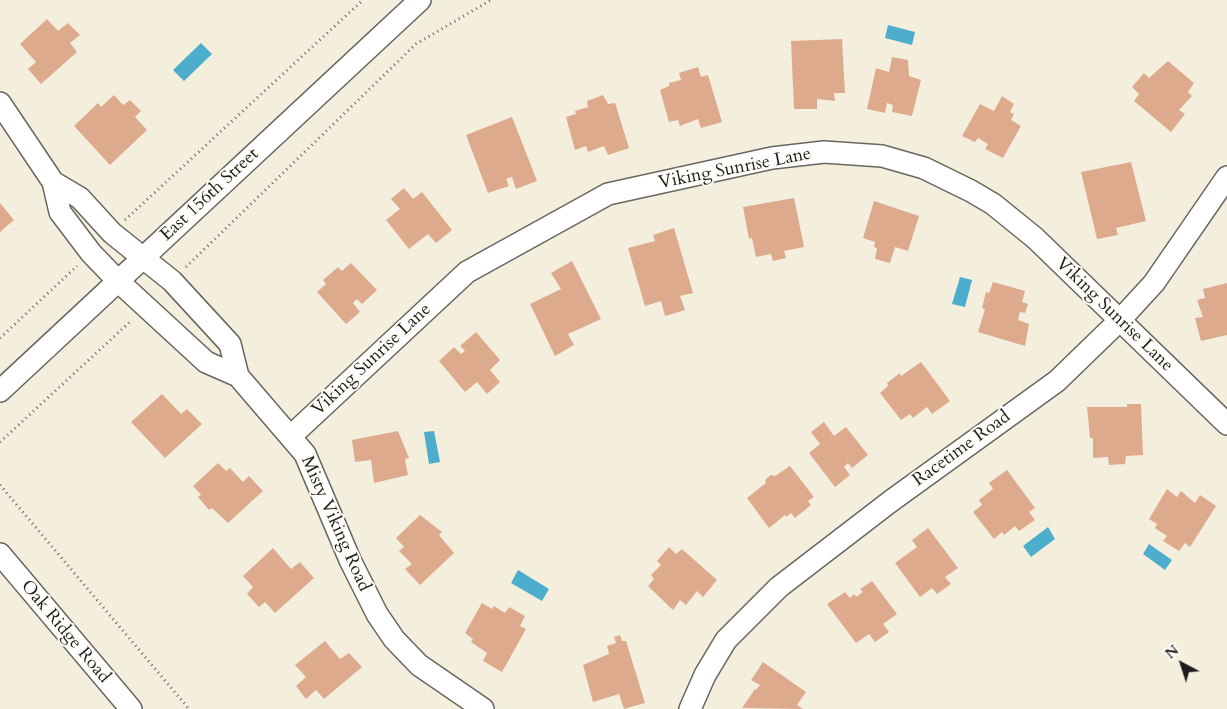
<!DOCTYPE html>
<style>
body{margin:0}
#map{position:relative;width:1227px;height:709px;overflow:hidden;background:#f4efdd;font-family:Cardo,serif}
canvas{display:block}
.north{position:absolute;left:1157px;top:639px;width:50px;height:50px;-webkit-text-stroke:4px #fdfcf7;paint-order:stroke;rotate:320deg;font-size:14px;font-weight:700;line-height:20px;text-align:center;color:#1c1c1c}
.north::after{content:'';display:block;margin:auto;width:18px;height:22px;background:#1c1c1c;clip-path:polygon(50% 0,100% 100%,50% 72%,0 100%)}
</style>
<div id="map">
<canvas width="1227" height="709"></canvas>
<div class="north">N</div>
</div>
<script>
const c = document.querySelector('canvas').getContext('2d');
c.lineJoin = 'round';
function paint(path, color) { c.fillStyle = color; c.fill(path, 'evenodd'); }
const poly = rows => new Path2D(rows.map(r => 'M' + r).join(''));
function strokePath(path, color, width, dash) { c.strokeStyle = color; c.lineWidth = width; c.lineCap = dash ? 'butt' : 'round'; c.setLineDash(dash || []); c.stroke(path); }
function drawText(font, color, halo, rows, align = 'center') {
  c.font = font + ' Cardo,serif'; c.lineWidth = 4; c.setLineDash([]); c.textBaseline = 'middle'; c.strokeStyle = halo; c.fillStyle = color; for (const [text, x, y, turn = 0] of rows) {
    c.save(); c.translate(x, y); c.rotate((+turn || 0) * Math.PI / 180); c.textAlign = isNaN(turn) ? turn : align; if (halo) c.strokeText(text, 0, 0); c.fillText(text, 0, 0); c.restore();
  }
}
const water = poly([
 [888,25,915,32,912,45,885,38],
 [201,43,212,54,184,81,173,70],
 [960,277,972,280,965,307,952,304],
 [434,431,440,462,429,464,424,432],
 [1048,527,1055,539,1031,557,1023,546],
 [1149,544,1172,560,1165,570,1143,554],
 [518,570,549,589,542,601,511,583]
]);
const building = poly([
 [47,19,58,31,68,23,80,35,70,43,77,52,41,84,28,69,36,62,20,44],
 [842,39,845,93,834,93,835,101,817,99,817,109,794,109,791,41],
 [892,57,908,60,909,76,921,80,912,116,892,112,893,105,887,103,885,113,867,109,876,68,889,72],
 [1168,61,1194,83,1188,92,1192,96,1179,110,1185,114,1171,132,1134,101,1139,94,1132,87,1144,73,1149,78],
 [698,67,701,77,708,75,722,122,701,128,698,119,680,126,678,120,669,122,660,90,669,86,669,83,681,80,679,73],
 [114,95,123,105,130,100,141,111,135,117,147,130,110,165,74,126,98,103,101,107],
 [603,95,608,104,615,103,629,148,608,155,604,146,588,152,586,146,575,150,566,117,576,114,575,111,588,107,587,101],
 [1002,96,1014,104,1010,112,1014,114,1011,120,1021,126,1003,158,985,149,988,144,978,138,975,142,962,136,980,104,994,111],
 [512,117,537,181,516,189,512,177,506,179,509,186,488,193,466,135],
 [1131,162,1146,221,1116,228,1118,235,1097,239,1081,172],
 [404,188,413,199,422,192,452,230,436,243,428,234,409,249,386,220,400,209,391,199],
 [794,198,804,247,784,251,786,258,773,261,771,254,756,257,752,238,749,239,743,207],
 [874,201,919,216,908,251,895,247,890,263,875,259,877,248,874,247,875,242,863,238],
 [0,203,14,220,0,232],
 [674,228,693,293,680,296,685,310,665,316,661,301,645,306,628,248,655,241,653,235],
 [572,261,601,319,568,334,574,345,555,356,530,304,561,289,551,273],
 [351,263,377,290,362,304,357,299,353,303,360,312,346,324,317,292,326,284,323,280,338,267,342,271],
 [993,282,1025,291,1022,302,1028,304,1025,313,1020,312,1018,320,1029,324,1025,346,978,332,985,309,982,308,986,292,989,293],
 [1227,283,1227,335,1201,341,1195,318,1203,317,1197,300,1205,298,1203,289],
 [476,332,500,360,490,370,500,382,487,394,477,382,465,392,439,361,454,347,461,354,465,351,460,346],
 [921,362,950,401,932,414,927,407,913,418,910,414,901,420,880,393,888,386,887,383,900,373,901,376],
 [162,394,181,414,187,409,202,424,165,458,131,422],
 [1127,404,1141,404,1143,455,1126,456,1125,464,1109,465,1108,457,1093,458,1093,438,1090,438,1087,407,1127,407],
 [824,422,834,436,846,427,868,455,852,468,848,463,844,467,850,475,835,487,809,453,820,444,811,432],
 [398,431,409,458,405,459,408,475,374,483,371,460,355,462,352,440],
 [218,463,226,471,230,468,243,482,249,476,263,491,228,523,212,508,209,510,198,497,201,495,193,486],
 [790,466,814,497,808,501,811,505,795,518,791,513,786,517,785,515,769,528,747,498,766,483,765,480,771,475,775,476],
 [1007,470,1035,508,1029,512,1035,520,1019,531,1015,526,1004,535,1002,532,994,539,973,512,982,505,979,500,993,489,989,483],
 [1167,489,1177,497,1181,491,1195,503,1200,495,1216,506,1190,547,1185,543,1179,551,1163,541,1167,536,1155,528,1157,524,1149,519],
 [420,515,442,532,439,535,454,553,420,585,405,569,412,564,399,551,404,547,396,538],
 [928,528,958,568,945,577,951,584,937,594,932,588,920,597,895,563,917,547,912,540],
 [669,547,676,554,682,549,717,580,703,597,697,591,686,605,680,600,673,610,648,586,654,579,651,575,661,565,657,561],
 [273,548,291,569,300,562,314,578,275,613,265,602,259,607,247,594,253,587,243,576],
 [872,581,897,614,883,624,889,632,875,642,869,634,856,643,827,604,845,592,850,598,854,594,856,597,863,592,860,589],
 [482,603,492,609,494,606,505,613,509,607,525,616,520,626,526,629,502,672,483,661,487,653,471,642,473,639,465,633],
 [620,635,622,641,626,641,645,703,624,709,619,694,593,702,583,665,609,654,607,646,616,643,614,637],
 [325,641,340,659,349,653,362,667,324,699,316,690,306,699,296,686,306,677,295,665],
 [763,662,806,692,797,705,803,709,742,708,755,689,756,690,760,685,751,680]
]);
const path = poly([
 [125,220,363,0],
 [186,267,416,44,491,0],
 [0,338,77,266],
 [0,442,132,320],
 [0,485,189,709]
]);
const minor = poly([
 [0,103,53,182,60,212,91,253,118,281,206,362,238,376,305,454,350,560,377,614,394,639,419,665,483,709],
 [53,182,80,198,112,233,172,281,230,344,238,376],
 [0,391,420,0],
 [291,436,467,272,608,194,772,158,824,152,882,156,924,168,971,191,993,204,1035,238,1227,424],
 [0,554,131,709],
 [690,709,705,675,726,640,779,587,891,501,1057,381,1120,320,1154,283,1227,177]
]);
const streetNames = [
 ["Viking Sunrise Lane",735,169,-11],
 ["East 156th Street",210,195,-43],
 ["Viking Sunrise Lane",1114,315,44],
 ["Viking Sunrise Lane",372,360,-43],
 ["Racetime Road",962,449,-36],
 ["Misty Viking Road",335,524,66],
 ["Oak Ridge Road",65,632,50]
];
paint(water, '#4dadcc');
paint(building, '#deaa8e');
strokePath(minor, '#686660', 24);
strokePath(path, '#686660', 3, [1, 4]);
strokePath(minor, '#fff', 21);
drawText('18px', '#1c1c1c', '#fdfcf7', streetNames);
</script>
